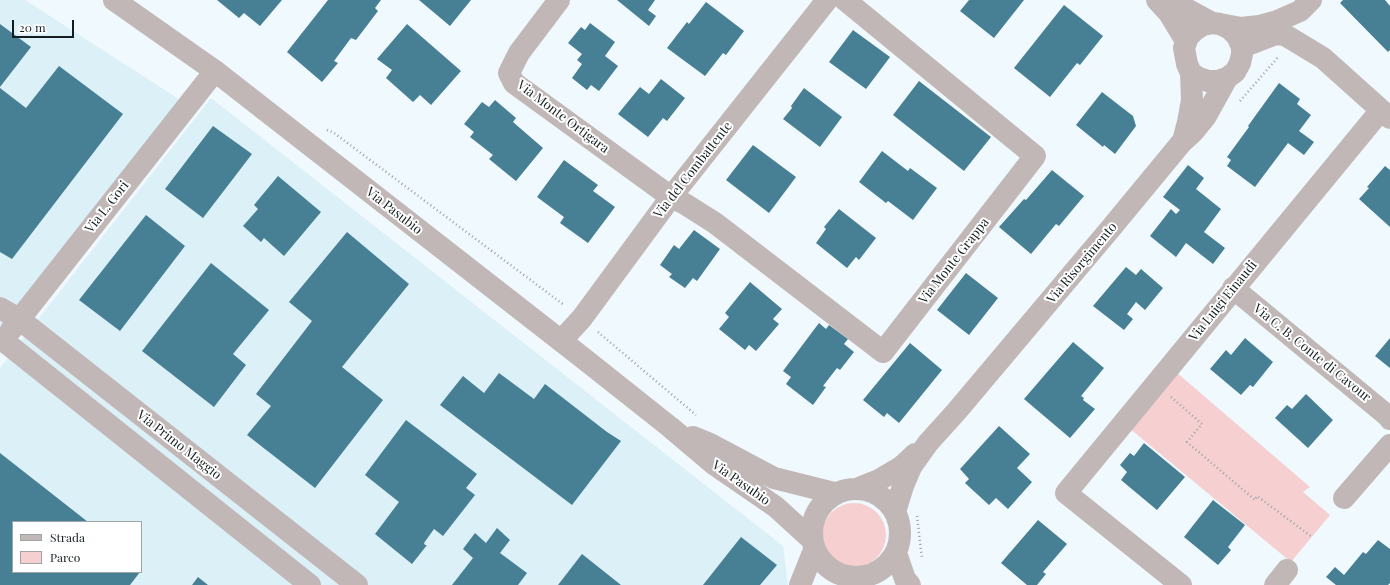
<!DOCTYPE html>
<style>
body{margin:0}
#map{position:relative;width:1390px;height:585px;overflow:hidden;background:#f0f9fe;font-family:"Playfair Display",serif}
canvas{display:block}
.legend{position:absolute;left:12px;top:521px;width:130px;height:52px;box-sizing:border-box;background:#fff;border:1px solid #a1a4a5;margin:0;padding:5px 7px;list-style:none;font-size:12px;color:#131c1f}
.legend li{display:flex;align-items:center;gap:8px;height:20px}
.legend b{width:20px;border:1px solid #a1a4a5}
.scale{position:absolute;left:12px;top:20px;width:62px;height:18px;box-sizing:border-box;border:2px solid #131c1f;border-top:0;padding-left:5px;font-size:12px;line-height:14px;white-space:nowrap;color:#131c1f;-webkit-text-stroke:3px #fff;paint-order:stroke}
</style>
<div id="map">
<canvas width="1390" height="585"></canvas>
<ul class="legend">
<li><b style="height:5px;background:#c2b7b7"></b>Strada</li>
<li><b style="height:11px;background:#f6cfd1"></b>Parco</li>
</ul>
<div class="scale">20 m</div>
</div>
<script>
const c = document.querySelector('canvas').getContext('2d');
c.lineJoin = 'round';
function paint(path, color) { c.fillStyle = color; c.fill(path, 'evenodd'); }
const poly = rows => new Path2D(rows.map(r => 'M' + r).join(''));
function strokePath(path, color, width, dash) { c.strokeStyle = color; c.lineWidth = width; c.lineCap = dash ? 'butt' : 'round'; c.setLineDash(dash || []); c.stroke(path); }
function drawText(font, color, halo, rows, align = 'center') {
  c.font = font + ' "Playfair Display",serif'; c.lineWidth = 4; c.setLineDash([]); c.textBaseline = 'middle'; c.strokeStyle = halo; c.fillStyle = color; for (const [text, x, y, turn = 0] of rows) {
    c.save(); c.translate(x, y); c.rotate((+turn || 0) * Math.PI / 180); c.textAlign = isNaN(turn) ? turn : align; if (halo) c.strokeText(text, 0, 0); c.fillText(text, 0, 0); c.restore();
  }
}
const built = poly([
 [0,0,25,0,188,105,0,347],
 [211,98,783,546,788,585,0,585,0,368],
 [13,522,141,522,141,572,13,572]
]);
const green = poly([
 [1169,366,1310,487,1303,492,1330,515,1291,562,1123,423],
 '822 535a32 32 0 1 1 64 0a32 32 0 1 1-64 0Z'
]);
const building = poly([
 [217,0,282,0,260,26,244,13,239,18],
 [328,0,381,0,375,8,378,11,356,40,351,38,334,61,338,63,322,82,287,52],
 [419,0,471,0,450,26],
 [617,0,655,0,648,10,656,16,649,26],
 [969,0,1024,0,994,38,960,11],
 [1343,0,1385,0,1390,6,1390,50,1388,52,1340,3],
 [706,2,744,31,726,55,723,53,705,76,667,48,687,22,689,24],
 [1064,5,1103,36,1080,65,1077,63,1050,97,1014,68],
 [590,23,615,42,605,56,618,66,599,91,591,85,587,90,572,78,582,64,577,60,582,54,568,43,581,27,585,30],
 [0,24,31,47,0,87],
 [407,24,461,71,431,105,420,95,413,102,386,78,392,70,377,59],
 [853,30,890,57,866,89,829,62],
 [59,66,123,114,12,259,0,252,0,88,26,108],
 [661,79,685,98,667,121,663,118,648,137,618,114,640,87,649,94],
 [919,81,991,137,964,171,893,115],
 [1279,83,1300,99,1297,104,1311,115,1299,131,1314,142,1304,155,1288,143,1255,187,1227,166,1231,160,1227,157,1249,127,1248,126],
 [804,88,842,117,820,147,783,119,792,108,791,106],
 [1102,92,1133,116,1136,126,1115,154,1104,145,1103,147,1076,125],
 [495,100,516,118,513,122,543,148,516,181,489,159,493,155,470,137,474,132,464,124,482,102,489,107],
 [213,126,252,154,203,218,165,189],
 [753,145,796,177,769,213,726,180],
 [882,151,908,171,910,168,937,188,913,220,888,201,886,203,859,182],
 [564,160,598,185,593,191,615,207,588,243,560,223,564,217,537,197],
 [1188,165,1204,178,1196,189,1221,209,1204,232,1225,248,1213,264,1186,243,1176,257,1150,236,1171,209,1176,214,1180,210,1163,197],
 [1385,166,1390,170,1390,227,1359,199,1369,188,1367,187],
 [1052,170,1084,196,1059,226,1056,224,1031,254,999,227,1024,199,1026,200],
 [278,176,321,212,284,256,264,238,261,242,243,226,258,209,254,205],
 [839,209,876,238,859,260,856,257,847,268,816,243,826,229,824,227],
 [146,215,185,246,120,331,79,300],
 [694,230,720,249,697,281,693,278,685,288,669,277,672,274,660,265,674,245,679,249],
 [347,232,409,284,342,367,383,400,315,488,247,435,271,406,256,394,312,321,289,302],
 [211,263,269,310,233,354,246,365,214,407,142,351],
 [1126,267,1136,275,1141,269,1163,288,1145,310,1136,302,1127,314,1133,319,1124,330,1093,306],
 [966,273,998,298,969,335,937,310],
 [750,282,782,309,773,319,779,324,756,351,749,345,745,350,719,329,729,317,725,313],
 [819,323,826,329,829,325,848,339,844,344,854,352,840,370,837,368,823,386,826,387,813,405,786,384,791,377,783,371],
 [1245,338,1273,362,1253,387,1250,385,1241,395,1210,369,1226,350,1231,355],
 [1390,338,1390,368,1375,356],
 [1073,342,1104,368,1081,396,1084,398,1083,400,1095,409,1070,438,1024,399],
 [910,343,942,370,899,423,887,413,884,417,863,400],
 [499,373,534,399,545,384,607,432,621,441,572,505,440,405,463,376,484,393],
 [1306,394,1333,420,1308,448,1275,418,1287,405,1292,409],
 [406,420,477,474,466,488,475,495,443,536,434,529,424,543,425,545,427,545,412,564,375,534,399,502,365,475],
 [999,426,1030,454,1017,468,1032,482,1008,509,996,498,989,505,965,483,969,479,960,469],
 [1144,443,1185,477,1157,510,1121,480,1127,472,1120,465,1130,453,1134,456],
 [0,453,88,522,13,522,13,572,140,572,130,585,0,585],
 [1213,500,1245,525,1228,547,1231,550,1218,565,1184,537],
 [1038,520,1067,544,1043,572,1046,574,1037,585,1027,585,1001,563],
 [497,528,510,540,500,553,527,573,518,585,452,585,473,558,463,549,475,533,486,543],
 [741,537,777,565,760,585,703,585],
 [1378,540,1390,549,1390,583,1388,585,1336,585,1326,577,1335,567,1344,575,1363,552,1366,554],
 [582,554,621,585,558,585],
 [198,577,208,585,192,585]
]);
const path = poly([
 [1240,101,1279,56],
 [327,130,334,133,564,305],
 [598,332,696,415],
 [1171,397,1202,424,1187,442,1255,500,1257,496,1312,537],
 [917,516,922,559]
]);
const minor = poly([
 [559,0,519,53,509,73,514,83,671,197,685,204,715,223,883,352,1035,156,845,0],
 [1157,0,1169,13,1186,41],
 [1170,0,1212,23],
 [1242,47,1276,34,1285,35,1323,58,1390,118],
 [1233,288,1389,417,1390,419],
 [0,308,19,319,357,585],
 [11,330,215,71],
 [0,338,310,585],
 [561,341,582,318,671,197,827,0],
 [1344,498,1390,445],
 [1181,585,1066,493,1381,110],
 [1275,585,1287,570]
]);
const tertiary = poly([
 [114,0,215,71,583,358,670,427,715,465,776,507,811,539],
 [1220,24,1230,29,1237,36,1242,47,1242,54,1240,63,1235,72,1227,78,1218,81,1208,81,1199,78,1191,73,1187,64,1184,48,1188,37,1195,30,1203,25,1212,23,1220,24,1241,28,1259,26,1277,21,1300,11,1311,0],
 [1183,141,1188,122,1192,100,1191,73],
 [693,437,710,444,774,478,834,493],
 [859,488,879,480,901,467,915,454],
 '812 533a44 44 0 1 1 88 0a44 44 0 1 1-88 0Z',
 [895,512,903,486,911,467,928,443,956,412,1111,228,1182,142,1193,132,1206,116,1227,78],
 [896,553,905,579,910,585],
 [800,585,814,550]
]);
const streetNames = [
 ["Via Monte Ortigara",563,117,37],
 ["Via del Combattente",693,170,-52],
 ["Via L. Gori",107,207,-52],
 ["Via Pasubio",394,211,38],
 ["Via Monte Grappa",954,261,-52],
 ["Via Risorgimento",1082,263,-50],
 ["Via Luigi Einaudi",1223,301,-51],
 ["Via C. B. Conte di Cavour",1312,353,39],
 ["Via Primo Maggio",179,445,38],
 ["Via Pasubio",741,483,35]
];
paint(built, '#dcf0f8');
paint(green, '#f6cfd1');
paint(building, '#477f94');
strokePath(path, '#99a2a7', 2.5, [1, 3]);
strokePath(minor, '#c2b7b7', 22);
strokePath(tertiary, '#c2b7b7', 22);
drawText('13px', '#131c1f', '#fff', streetNames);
</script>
